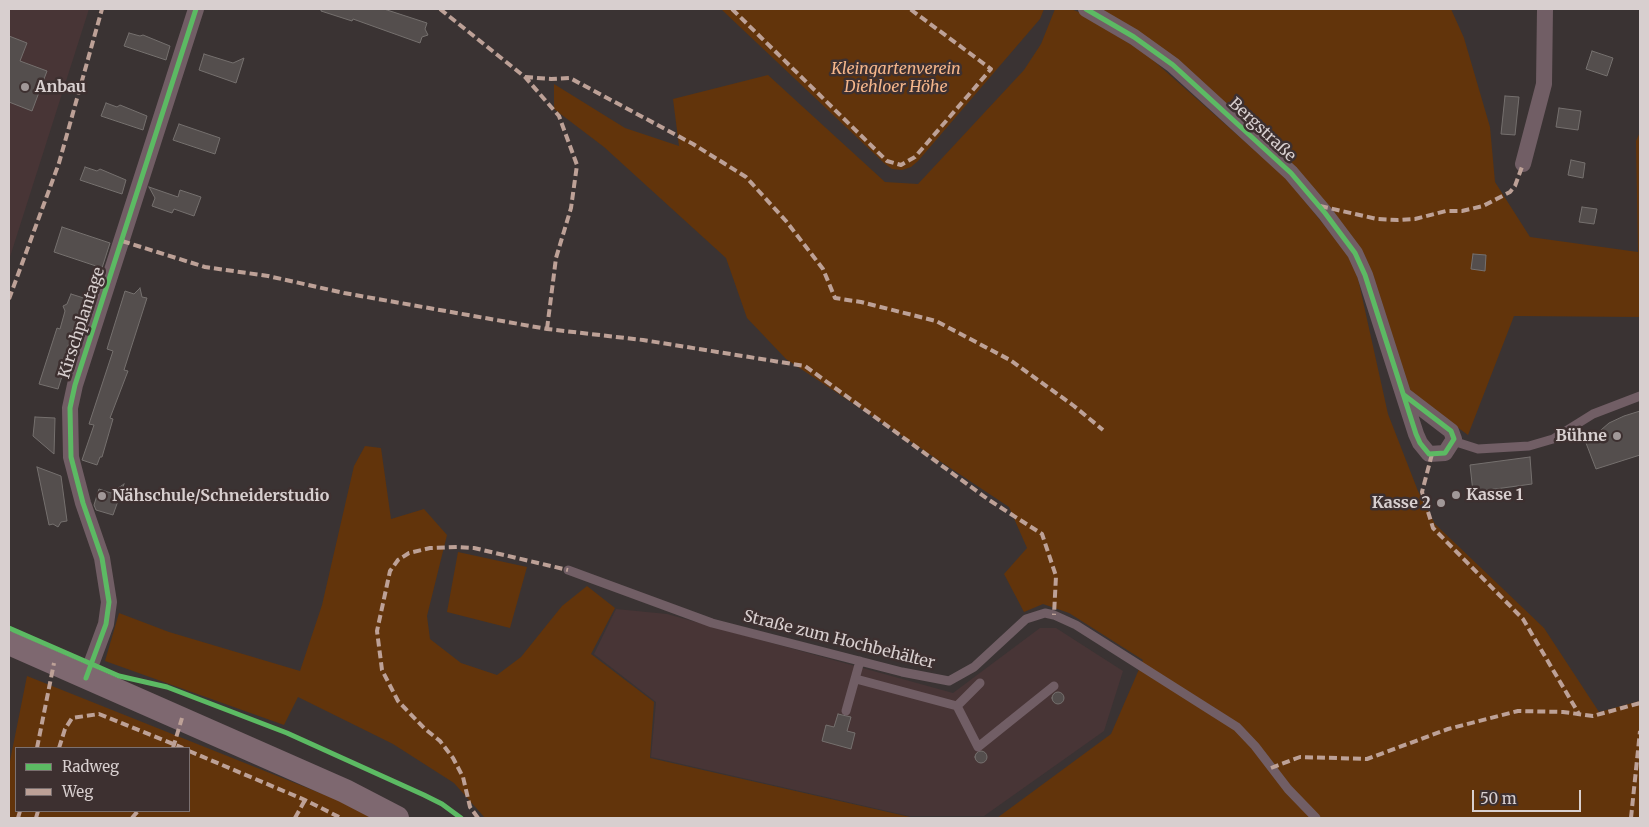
<!DOCTYPE html>
<meta charset="utf-8">
<style>
body{margin:0}
#map{position:relative;width:1649px;height:827px;overflow:hidden;background:#3a3333;font-family:Merriweather,serif}
canvas{display:block}
.frame{position:absolute;inset:0;border:10px solid #d8cfcf;pointer-events:none}
.legend{position:absolute;left:15px;top:747px;width:175px;height:65px;box-sizing:border-box;background:#3d3030;border:1px solid #7b7070;margin:0;padding:6px 9px;list-style:none;font-size:15px;color:#d8cfcf}
.legend li{display:flex;align-items:center;gap:10px;height:25px}
.legend b{width:25px;border:1px solid #7b7070}
.scale{position:absolute;left:1472px;top:790px;width:109px;height:22px;box-sizing:border-box;border:2px solid #d8cfcf;border-top:0;padding-left:6px;font-size:15px;line-height:18px;white-space:nowrap;color:#d8cfcf;-webkit-text-stroke:4px #3d3030;paint-order:stroke}
</style>
<div id="map">
<canvas width="1649" height="827"></canvas>
<div class="frame"></div>
<ul class="legend">
<li><b style="height:6px;background:#5cba63"></b>Radweg</li>
<li><b style="height:6px;background:#bda197"></b>Weg</li>
</ul>
<div class="scale">50 m</div>
</div>
<script>
const c = document.querySelector('canvas').getContext('2d');
c.lineJoin = 'round';
function paint(path, color) { c.fillStyle = color; c.fill(path, 'evenodd'); }
const poly = rows => new Path2D(rows.map(r => 'M' + r).join(''));
function strokePath(path, color, width, dash) { c.strokeStyle = color; c.lineWidth = width; c.lineCap = dash ? 'butt' : 'round'; c.setLineDash(dash || []); c.stroke(path); }
function drawText(font, color, halo, rows, align = 'center') {
  c.font = font + ' Merriweather,serif'; c.lineWidth = 5; c.setLineDash([]); c.textBaseline = 'middle'; c.strokeStyle = halo; c.fillStyle = color; for (const [text, x, y, turn = 0] of rows) {
    c.save(); c.translate(x, y); c.rotate((+turn || 0) * Math.PI / 180); c.textAlign = isNaN(turn) ? turn : align; if (halo) c.strokeText(text, 0, 0); c.fillText(text, 0, 0); c.restore();
  }
}
const built = poly([
 [9,9,89,9,9,260],
 [616,609,667,614,953,693,1040,628,1056,628,1123,671,1104,731,984,816,909,816,651,757,656,702,594,654]
]);
const green = poly([
 [721,9,1044,9,1040,19,918,161,911,167,902,170,892,169,884,163],
 [1055,9,1071,9,1081,13,1146,54,1286,178,1354,262,1301,174,1098,9,1451,9,1464,38,1490,127,1495,182,1530,237,1638,252,1636,141,1640,132,1640,317,1514,316,1468,435,1408,391,1355,265,1388,414,1418,491,1435,524,1544,628,1599,712,1640,701,1640,818,485,818,454,783,393,744,298,697,284,725,105,661,119,613,169,632,300,671,322,605,354,466,365,446,381,448,391,519,424,509,447,535,427,616,430,639,461,663,497,675,521,657,562,606,587,586,615,608,591,654,654,702,650,758,910,817,997,818,1111,734,1143,660,1069,613,1043,604,1024,612,1004,574,1027,548,1009,507,786,359,747,318,726,258,604,147,554,109,554,84,625,128,679,146,673,99,768,75,885,182,918,184,1024,70,1041,44],
 [458,552,527,567,510,628,447,612],
 [27,676,340,801,372,818,9,818,9,766],
 [16,748,189,748,189,811,16,811]
]);
const building = poly([
 [321,9,384,9,427,23,425,29,428,35,422,37,420,43,353,19,352,21,321,11,321,9],
 [129,33,140,36,143,35,170,46,166,60,124,46,129,33],
 [9,36,27,43,20,61,47,71,32,111,9,102,9,36],
 [1592,51,1613,58,1607,76,1586,69,1592,51],
 [204,54,233,63,244,58,236,83,199,70,204,54],
 [1505,96,1519,97,1515,135,1501,134,1505,96],
 [106,103,117,107,120,105,147,116,143,130,101,116,106,103],
 [1559,108,1581,111,1578,130,1556,127,1559,108],
 [179,124,220,138,215,154,173,140,179,124],
 [1571,160,1585,163,1583,178,1568,175,1571,160],
 [85,167,97,171,100,169,126,180,122,194,80,180,85,167],
 [149,187,178,197,180,190,201,197,194,216,174,209,172,213,152,206,155,198,149,187],
 [1582,207,1597,209,1594,224,1579,222,1582,207],
 [62,227,110,243,102,268,54,252,62,227],
 [1473,254,1486,255,1485,271,1471,269,1473,254],
 [140,288,142,297,147,298,124,370,128,371,110,418,113,419,102,457,100,457,97,465,82,460,94,425,89,424,113,351,107,349,125,291,134,294,140,288],
 [71,294,90,300,83,319,77,317,61,369,64,370,58,389,39,384,57,328,60,329,65,311,63,306,67,304,71,294],
 [1640,411,1640,455,1596,469,1586,443,1609,423,1624,416,1640,411],
 [35,417,55,418,54,454,33,436,35,417],
 [1530,457,1532,484,1473,492,1470,465,1530,457],
 [37,467,61,476,67,521,61,522,58,527,53,524,49,525,37,467],
 [124,484,113,515,96,510,94,505,99,489,111,493,124,484],
 '1052 698a6 6 0 1 1 12 0a6 6 0 1 1-12 0Z',
 [838,714,851,717,847,731,855,733,851,749,822,741,826,725,834,727,838,714],
 '975 757a6 6 0 1 1 12 0a6 6 0 1 1-12 0Z'
]);
const service = poly([
 [1453,441,1478,449,1529,446,1553,439,1593,414,1640,396],
 [568,570,712,623,902,672,949,681,974,667,1026,619,1045,613,1054,615,1076,625,1237,727,1255,746,1288,789,1316,818],
 [856,679,957,706,978,747,1054,686],
 [957,706,980,683],
 [846,711,860,661]
]);
const minor = poly([
 [1086,9,1134,37,1173,65,1291,173,1325,213,1355,253,1365,275,1416,434,1420,443,1429,454,1445,453,1454,439,1451,431,1404,395],
 [1523,164,1544,84,1545,9],
 [86,678,106,624,109,602,102,558,83,503,71,457,70,408,75,385,196,9]
]);
const secondary = poly([
 [9,643,345,791,397,818]
]);
const quiet = poly([
 [440,9,525,77,559,116,577,165,571,208,556,258,547,329],
 [732,9,887,161,901,165,915,157,991,69,910,9],
 [525,77,551,79,570,78,693,144,746,177,786,221,823,269,835,298,861,302,936,321,1010,360,1074,406,1103,430],
 [1320,206,1377,219,1398,220,1415,219,1446,211,1462,211,1483,206,1510,192,1515,186,1523,164],
 [122,241,205,267,268,276,344,293,547,329,643,340,805,366,989,500,1042,534,1056,576,1054,615],
 [9,299,59,163,102,9],
 [1432,454,1422,492,1433,528,1523,619,1579,714],
 [37,748,54,663],
 [59,748,65,729,72,718,99,714,183,748],
 [173,748,182,718],
 [189,751,305,800,341,818],
 [1271,768,1300,757,1367,759,1448,729,1518,711,1563,712,1593,716,1640,703],
 [18,818,20,811],
 [36,818,38,811],
 [132,818,138,811],
 [295,818,305,800],
 [478,818,470,807,463,777,453,758,440,741,425,729,398,701,382,670,377,631,390,571,398,560,409,553,430,548,457,547,474,548,568,570],
 [1631,818,1640,731]
]);
const cycleway = poly([
 [1086,9,1134,37,1173,65,1291,173,1325,213,1355,253,1365,275,1416,434,1420,443,1429,454,1445,453,1454,439,1451,431,1404,395],
 [9,628,119,676,167,687,287,733,424,795,442,804,461,818],
 [86,678,106,624,109,602,102,558,83,503,71,457,70,408,75,385,196,9]
]);
const markers = [
 [25,87,5,"#a19898"],
 [1617,436,5,"#a19898"],
 [1456,495,5,"#a19898"],
 [102,496,5,"#a19898"],
 [1441,503,5,"#a19898"]
];
const parkNames = [
 ["Kleingartenverein",896,69],
 ["Diehloer Höhe",896,87]
];
const poiNames = [
 ["Anbau",35,87],
 ["Bühne",1607,436,"right"],
 ["Kasse 1",1466,495],
 ["Nähschule/Schneiderstudio",112,496],
 ["Kasse 2",1431,503,"right"]
];
const streetNames = [
 ["Bergstraße",1262,130,43],
 ["Kirschplantage",82,323,-72],
 ["Straße zum Hochbehälter",839,640,14]
];
paint(built, '#483536');
paint(green, '#62340b');
paint(building, '#544e4d');
strokePath(building, '#75706e', 1);
strokePath(service, '#715e65', 9);
strokePath(minor, '#715e65', 16);
strokePath(secondary, '#7e6870', 24);
strokePath(quiet, '#bda197', 4, [8, 4]);
strokePath(cycleway, '#5cba63', 5);
for (const [x, y, r, color] of markers) { const dot = new Path2D(); dot.arc(x, y, r, 0, 2 * Math.PI); c.fillStyle = color; c.fill(dot); strokePath(dot, '#3d3030', 2); }
drawText('italic 16px', '#f5b68b', '#3d3030', parkNames);
drawText('bold 16px', '#d8cfcf', '#3d3030', poiNames, 'left');
drawText('16px', '#d8cfcf', '#3d3030', streetNames);
</script>
